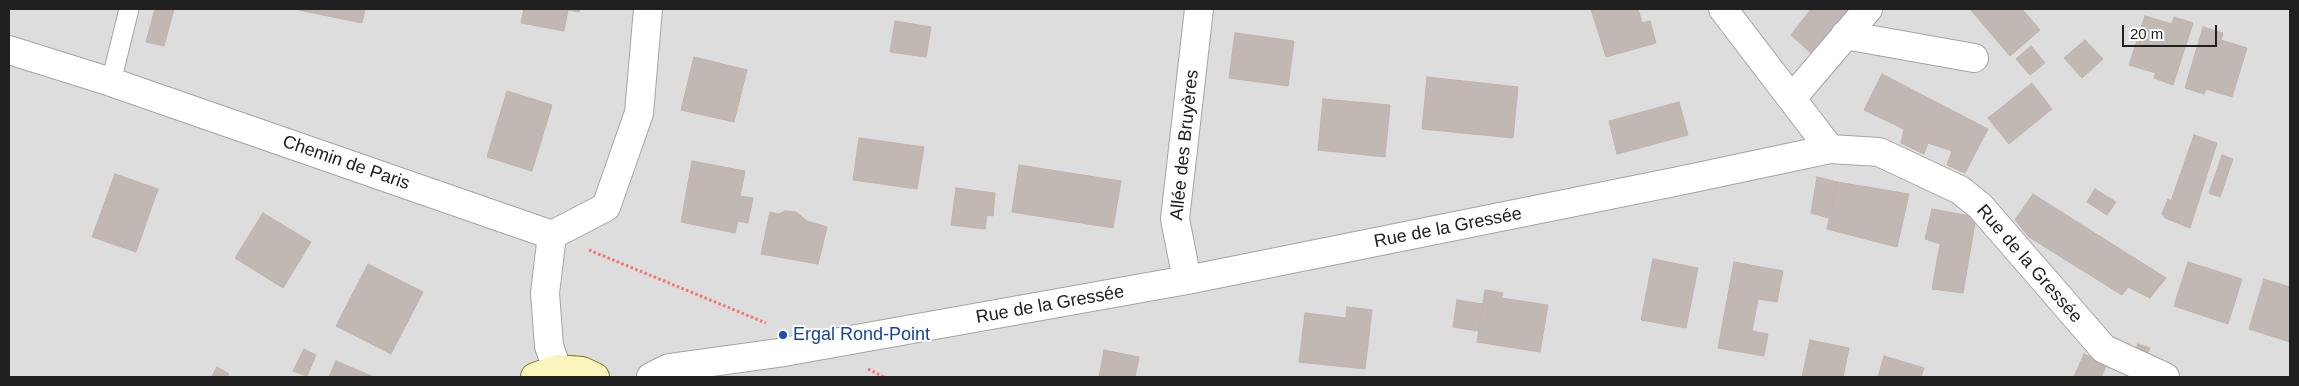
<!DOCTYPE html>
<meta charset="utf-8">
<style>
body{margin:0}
#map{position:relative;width:2299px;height:386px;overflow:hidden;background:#f1ece7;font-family:Arial,sans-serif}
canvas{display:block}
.frame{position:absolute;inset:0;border:10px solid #202020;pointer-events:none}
.scale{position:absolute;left:2122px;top:25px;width:95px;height:22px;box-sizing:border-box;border:2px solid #202020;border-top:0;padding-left:6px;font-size:15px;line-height:18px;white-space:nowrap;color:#202020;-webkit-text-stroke:4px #fff;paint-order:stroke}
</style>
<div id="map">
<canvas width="2299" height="386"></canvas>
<div class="frame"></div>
<div class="scale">20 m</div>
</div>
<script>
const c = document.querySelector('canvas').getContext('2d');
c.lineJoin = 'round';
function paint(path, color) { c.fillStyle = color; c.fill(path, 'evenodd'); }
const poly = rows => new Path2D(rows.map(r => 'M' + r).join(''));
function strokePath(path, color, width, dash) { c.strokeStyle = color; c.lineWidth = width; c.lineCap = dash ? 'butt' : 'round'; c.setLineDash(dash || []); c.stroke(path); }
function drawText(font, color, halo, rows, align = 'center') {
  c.font = font + ' Arial,sans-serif'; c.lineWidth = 4; c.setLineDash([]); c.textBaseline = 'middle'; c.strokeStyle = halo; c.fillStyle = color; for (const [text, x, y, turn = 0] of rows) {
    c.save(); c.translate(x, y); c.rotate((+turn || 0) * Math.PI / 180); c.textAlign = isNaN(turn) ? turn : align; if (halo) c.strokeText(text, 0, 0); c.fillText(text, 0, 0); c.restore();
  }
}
const residential = poly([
 [9,9,2290,9,2290,377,9,377]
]);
const building = poly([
 [155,9,174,9,164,46,146,42,155,9],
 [300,9,365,9,362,23,299,10,300,9],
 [524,9,580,9,579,12,568,10,564,31,521,23,524,9],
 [1591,9,1638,9,1642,23,1650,21,1656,43,1606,57,1591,9],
 [1811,9,1859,9,1813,55,1791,35,1811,9],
 [1970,9,2022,9,2040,30,2010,56,1970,9],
 [2145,16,2172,24,2174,17,2193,23,2173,85,2154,78,2156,73,2129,65,2145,16],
 [895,21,931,27,926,57,890,52,895,21],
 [2203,27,2223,33,2221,40,2247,48,2232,97,2206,89,2204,94,2185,88,2203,27],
 [1235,33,1294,41,1288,86,1229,78,1235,33],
 [2085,40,2103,59,2082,78,2064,58,2085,40],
 [2031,46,2045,63,2030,75,2016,59,2031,46],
 [694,57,747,70,734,122,681,110,694,57],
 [1882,74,1988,129,1965,173,1947,165,1952,151,1928,143,1924,154,1901,143,1904,129,1864,110,1882,74],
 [1427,77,1518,87,1513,138,1422,129,1427,77],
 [2032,83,2052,109,2009,144,1988,118,2032,83],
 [507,91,552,105,532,171,487,157,507,91],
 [1323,99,1390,105,1385,157,1318,150,1323,99],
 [1679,102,1688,135,1617,154,1609,121,1679,102],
 [2194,135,2217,143,2190,228,2165,218,2162,214,2168,199,2171,201,2194,135],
 [859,138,924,147,917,189,853,180,859,138],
 [2222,155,2233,159,2220,197,2209,193,2222,155],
 [692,161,745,171,740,196,753,198,748,223,738,221,735,233,681,222,692,161],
 [1019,165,1121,181,1113,228,1012,212,1019,165],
 [115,174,158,189,136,252,92,237,115,174],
 [1817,177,1837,182,1828,218,1811,213,1817,177],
 [1837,182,1909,194,1897,247,1827,229,1837,182],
 [956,188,995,193,993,216,987,215,985,229,951,225,956,188],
 [2095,189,2116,202,2107,215,2087,202,2095,189],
 [2033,194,2166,278,2150,298,2128,287,2122,295,2029,237,2015,220,2033,194],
 [1932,209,1976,217,1963,293,1932,289,1940,244,1925,239,1932,209],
 [785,211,796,212,807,221,827,227,818,264,761,254,770,212,779,214,785,211],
 [263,213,311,242,283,288,235,258,263,213],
 [1653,259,1698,268,1686,328,1641,320,1653,259],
 [1734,262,1783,271,1777,302,1758,299,1752,331,1768,334,1764,356,1718,348,1734,262],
 [2188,262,2242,279,2228,324,2174,306,2188,262],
 [368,264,423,292,391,354,336,326,368,264],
 [2264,279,2290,287,2290,342,2249,329,2264,279],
 [1485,290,1503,293,1501,298,1548,305,1540,352,1477,342,1485,290],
 [1457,300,1483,304,1478,331,1453,327,1457,300],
 [1347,307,1372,310,1365,369,1299,362,1305,313,1346,318,1347,307],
 [1810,340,1849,348,1843,377,1802,377,1810,340],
 [2138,344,2150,348,2143,366,2135,351,2138,344],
 [304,349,316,355,307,376,293,371,304,349],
 [1104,350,1139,357,1135,377,1099,377,1104,350],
 [2084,354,2107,364,2101,377,2074,377,2084,354],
 [1884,356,1924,368,1921,377,1878,377,1884,356],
 [336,361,374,377,329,377,336,361],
 [217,367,229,374,228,377,212,376,217,367]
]);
const path = poly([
 [589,250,766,323],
 [868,369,884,377]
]);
const lane = poly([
 [111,82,129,9]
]);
const street = poly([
 [1723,9,1830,149],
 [1845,35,1974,58],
 [9,50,111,82,552,235,545,293,549,346,557,369],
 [1793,97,1868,9],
 [552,235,606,207,639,113,648,9],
 [1187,280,1175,219,1199,9],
 [651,377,669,368,778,353,1187,280,1679,181,1830,149,1879,152,1960,190,1980,206,2104,349,2165,377]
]);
const secondary = poly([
 [535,377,557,369,582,371,595,377]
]);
const markers = [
 [783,335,5,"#1a4fb4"]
];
const streetNames = [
 ["Allée des Bruyères",1185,145,-84],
 ["Chemin de Paris",346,163,19],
 ["Rue de la Gressée",1448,228,-11],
 ["Rue de la Gressée",2029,264,49],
 ["Rue de la Gressée",1050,305,-10]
];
const transitNames = [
 ["Ergal Rond-Point",793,335]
];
paint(residential, '#deddde');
paint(building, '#c1b8b4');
strokePath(building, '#c2b2aa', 1);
strokePath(lane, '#a4a4a4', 21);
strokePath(street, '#a4a4a4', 30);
strokePath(secondary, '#787707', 30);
strokePath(path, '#f87173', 3, [2.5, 2.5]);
strokePath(lane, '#fff', 19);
strokePath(street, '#fff', 28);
strokePath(secondary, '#f9f5bd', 28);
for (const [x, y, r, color] of markers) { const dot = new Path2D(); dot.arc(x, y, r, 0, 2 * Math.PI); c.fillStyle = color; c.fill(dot); strokePath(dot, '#fff', 2); }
drawText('18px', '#202020', '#fff', streetNames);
drawText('18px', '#164399', '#fff', transitNames, 'left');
</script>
